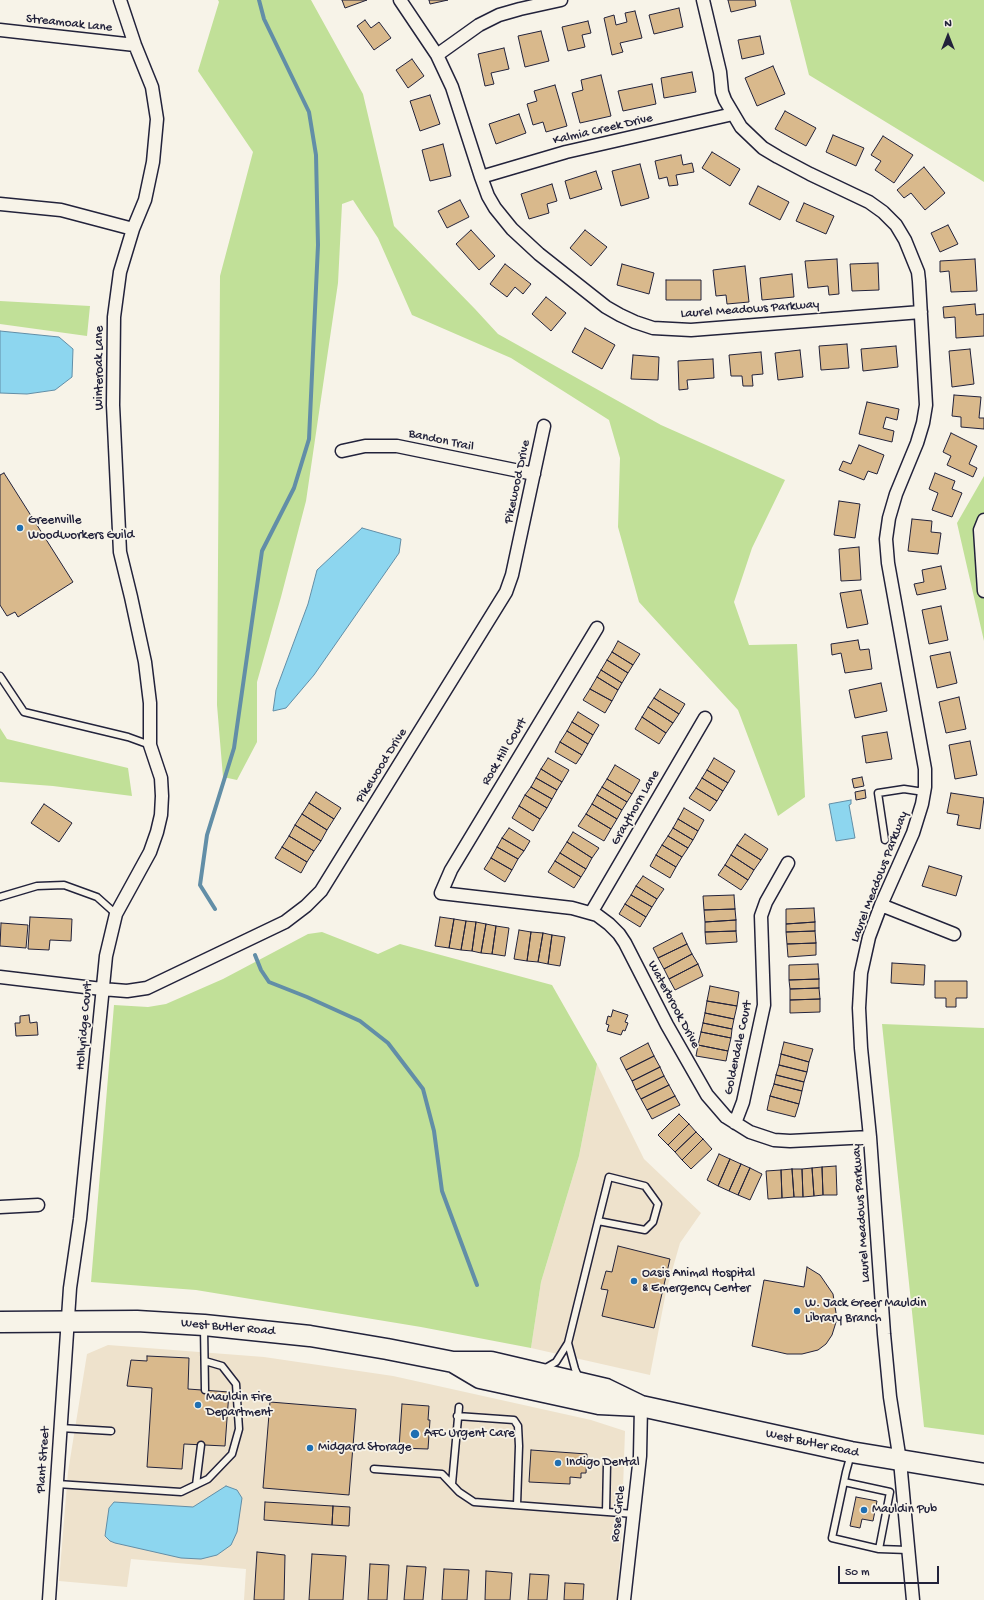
<!DOCTYPE html>
<style>
body{margin:0}
#map{position:relative;width:984px;height:1600px;overflow:hidden;background:#f7f3e8;font-family:"Gochi Hand",sans-serif}
canvas{display:block}
.north{position:absolute;left:928px;top:16px;width:40px;height:40px;-webkit-text-stroke:3px #f7f3e8;paint-order:stroke;rotate:0deg;font-size:11px;font-weight:700;line-height:16px;text-align:center;color:#22223b}
.north::after{content:'';display:block;margin:auto;width:14px;height:18px;background:#22223b;clip-path:polygon(50% 0,100% 100%,50% 72%,0 100%)}
.scale{position:absolute;left:838px;top:1566px;width:101px;height:18px;box-sizing:border-box;border:2px solid #22223b;border-top:0;padding-left:5px;font-size:12px;line-height:14px;white-space:nowrap;color:#22223b;-webkit-text-stroke:3px #f7f3e8;paint-order:stroke}
</style>
<div id="map">
<canvas width="984" height="1600"></canvas>
<div class="north">N</div>
<div class="scale">50 m</div>
</div>
<script>
const c = document.querySelector('canvas').getContext('2d');
c.lineJoin = 'round';
function paint(path, color) { c.fillStyle = color; c.fill(path, 'evenodd'); }
const poly = rows => new Path2D(rows.map(r => 'M' + r).join(''));
function strokePath(path, color, width, dash) { c.strokeStyle = color; c.lineWidth = width; c.lineCap = dash ? 'butt' : 'round'; c.setLineDash(dash || []); c.stroke(path); }
function drawText(font, color, halo, rows, align = 'center') {
  c.font = font + ' "Gochi Hand",sans-serif'; c.lineWidth = 3.5; c.setLineDash([]); c.textBaseline = 'middle'; c.strokeStyle = halo; c.fillStyle = color; for (const [text, x, y, turn = 0] of rows) {
    c.save(); c.translate(x, y); c.rotate((+turn || 0) * Math.PI / 180); c.textAlign = isNaN(turn) ? turn : align; if (halo) c.strokeText(text, 0, 0); c.fillText(text, 0, 0); c.restore();
  }
}
const built = poly([
 [597,1064,644,1159,701,1213,680,1243,666,1292,650,1375,531,1348,541,1282,579,1156],
 [108,1345,264,1357,393,1376,591,1420,625,1431,621,1547,617,1600,244,1600,246,1569,131,1559,127,1587,59,1581,68,1472,87,1354]
]);
const green = poly([
 [218,0,311,0,363,94,394,226,475,309,498,334,661,425,785,480,752,548,734,602,749,645,797,644,805,797,778,816,738,710,639,602,618,527,620,458,609,420,511,358,412,315,378,238,353,200,342,204,338,283,306,501,281,597,257,682,257,742,237,780,223,777,217,705,220,276,253,152,198,71,219,2],
 [790,0,984,0,984,182,809,75],
 [0,301,90,306,87,336,0,324],
 [984,476,984,641,957,523],
 [0,728,7,739,128,768,132,796,53,786,0,782],
 [322,932,378,954,400,944,552,985,597,1064,579,1156,541,1282,531,1348,421,1327,196,1290,91,1282,114,1005,148,1007,166,1004,223,979,308,934],
 [882,1024,984,1028,984,1435,924,1427]
]);
const water = poly([
 [0,331,59,337,73,349,72,377,55,390,27,394,0,393,0,331],
 [362,528,401,539,399,553,314,675,286,708,273,711,276,690,308,604,317,570,362,528],
 [851,800,851,804,849,805,855,838,836,841,829,804,851,800],
 [226,1486,237,1490,242,1498,237,1532,231,1545,217,1555,201,1559,181,1558,115,1543,110,1541,105,1536,109,1508,114,1502,193,1507,226,1486]
]);
const stream = poly([
 [215,909,200,885,207,835,234,748,262,551,294,488,309,439,318,245,316,155,309,112,264,19,259,0],
 [255,955,261,970,269,982,307,997,360,1021,388,1043,423,1089,434,1131,442,1191,477,1285]
]);
const building = poly([
 [342,0,367,0,345,8,342,0],
 [429,0,448,0,430,4,429,0],
 [728,0,755,0,756,6,731,12,728,0],
 [679,8,683,27,654,34,649,15,679,8],
 [635,11,642,38,620,43,623,52,612,55,604,18,614,15,616,25,627,22,625,13,635,11],
 [365,20,371,28,379,22,391,38,374,50,357,26,365,20],
 [588,21,591,33,582,35,585,47,568,51,562,27,588,21],
 [541,31,549,61,525,67,518,36,541,31],
 [760,36,764,54,742,59,738,40,760,36],
 [504,48,509,69,491,73,494,84,485,86,478,54,504,48],
 [412,59,424,76,408,88,396,70,412,59],
 [773,66,785,94,757,106,745,78,773,66],
 [692,72,696,92,664,98,661,78,692,72],
 [601,75,611,116,580,123,572,93,583,90,581,80,601,75],
 [652,84,656,104,623,111,618,91,652,84],
 [555,85,567,126,546,132,543,122,533,125,527,104,537,101,534,91,555,85],
 [430,95,440,124,420,131,410,101,430,95],
 [785,111,816,128,806,146,775,129,785,111],
 [519,114,526,133,496,144,489,124,519,114],
 [833,135,864,148,856,166,826,152,833,135],
 [883,136,913,155,894,183,875,170,881,161,871,155,883,136],
 [443,144,451,176,430,181,422,150,443,144],
 [712,152,740,169,730,186,702,168,712,152],
 [681,155,683,165,692,163,694,172,676,175,678,185,669,186,667,177,659,179,655,161,681,155],
 [640,164,649,198,621,206,612,171,640,164],
 [924,167,945,193,925,210,911,193,904,198,897,190,924,167],
 [596,171,602,189,570,199,565,181,596,171],
 [552,184,557,201,547,204,549,213,529,219,521,194,552,184],
 [758,186,789,202,780,220,749,204,758,186],
 [460,200,469,217,447,228,438,211,460,200],
 [804,203,834,216,826,234,796,221,804,203],
 [948,225,958,244,940,252,931,233,948,225],
 [471,230,495,256,479,270,456,244,471,230],
 [585,230,607,247,591,266,570,248,585,230],
 [837,259,839,294,829,295,828,286,808,288,805,261,837,259],
 [975,259,977,291,951,292,949,271,940,272,940,261,975,259],
 [878,263,879,290,852,291,850,264,878,263],
 [505,264,531,284,523,294,515,287,507,297,490,284,505,264],
 [622,264,654,273,649,294,617,285,622,264],
 [745,266,749,302,727,304,726,295,716,296,713,270,745,266],
 [792,274,794,297,762,300,760,278,792,274],
 [666,280,701,280,701,300,666,300,666,280],
 [546,297,566,313,551,331,532,314,546,297],
 [975,304,976,315,984,314,984,336,956,338,955,317,944,318,943,307,975,304],
 [585,328,615,345,602,369,572,352,585,328],
 [847,344,849,368,821,370,819,346,847,344],
 [896,346,898,367,863,371,861,349,896,346],
 [970,349,974,384,952,387,949,351,970,349],
 [800,350,803,377,778,380,775,353,800,350],
 [761,352,763,374,752,375,753,386,743,386,742,376,731,376,729,355,761,352],
 [633,355,659,357,658,380,631,379,633,355],
 [713,359,714,378,687,380,688,389,679,390,678,361,713,359],
 [954,395,981,397,979,418,984,418,984,429,961,427,961,417,952,416,954,395],
 [867,402,899,409,897,420,886,417,883,428,894,431,892,442,859,434,867,402],
 [951,433,977,446,969,464,977,468,973,477,947,465,951,456,943,452,951,433],
 [859,445,884,455,877,474,868,471,864,480,839,470,843,461,851,464,859,445],
 [4,473,73,582,18,617,15,612,7,616,0,605,0,475,4,473],
 [935,473,955,481,952,489,962,493,952,517,932,510,938,493,929,489,935,473],
 [839,501,860,504,855,538,834,535,839,501],
 [912,519,932,521,931,532,941,533,938,554,908,551,912,519],
 [859,547,861,580,841,581,839,549,859,547],
 [941,566,946,589,917,595,914,584,924,582,922,570,941,566],
 [861,590,868,624,847,628,840,593,861,590],
 [941,606,948,640,929,644,922,610,941,606],
 [858,640,860,650,869,649,872,669,845,673,841,653,832,655,831,644,858,640],
 [618,641,640,654,633,665,612,652,618,641],
 [612,652,633,665,628,673,607,660,612,652],
 [950,652,957,683,937,688,930,656,950,652],
 [607,660,628,673,622,683,601,670,607,660],
 [601,670,622,683,618,690,597,677,601,670],
 [597,677,618,690,612,701,590,689,597,677],
 [881,683,887,711,855,718,849,690,881,683],
 [590,689,612,701,605,713,583,700,590,689],
 [660,689,685,704,679,714,654,698,660,689],
 [959,697,966,729,946,733,939,702,959,697],
 [654,698,679,714,673,723,648,707,654,698],
 [648,707,673,723,666,733,642,717,648,707],
 [578,712,599,725,593,735,572,722,578,712],
 [642,717,666,733,659,744,635,729,642,717],
 [572,722,593,735,588,744,567,731,572,722],
 [567,731,588,744,582,755,560,742,567,731],
 [887,732,892,759,866,763,862,736,887,732],
 [970,741,977,775,955,779,949,745,970,741],
 [560,742,582,755,576,764,555,752,560,742],
 [548,758,569,770,562,782,541,769,548,758],
 [714,758,735,771,728,783,707,770,714,758],
 [615,765,640,780,632,794,607,779,615,765],
 [541,769,562,782,557,790,536,778,541,769],
 [707,770,728,783,723,791,702,778,707,770],
 [862,777,864,786,854,788,852,779,862,777],
 [536,778,557,790,552,799,531,787,536,778],
 [702,778,723,791,717,801,696,788,702,778],
 [607,779,632,794,627,802,602,787,607,779],
 [531,787,552,799,547,808,525,795,531,787],
 [602,787,627,802,622,810,597,795,602,787],
 [696,788,717,801,710,811,689,798,696,788],
 [865,790,866,798,856,800,855,792,865,790],
 [316,792,341,808,334,819,309,803,316,792],
 [951,793,984,798,980,829,957,825,959,815,947,813,951,793],
 [525,795,547,808,540,819,519,806,525,795],
 [597,795,622,810,617,819,592,804,597,795],
 [309,803,334,819,327,830,302,814,309,803],
 [44,804,72,823,59,842,31,823,44,804],
 [592,804,617,819,611,829,586,814,592,804],
 [519,806,540,819,533,831,512,818,519,806],
 [684,808,704,820,698,831,678,819,684,808],
 [302,814,327,830,321,841,295,825,302,814],
 [586,814,611,829,604,841,578,826,586,814],
 [678,819,698,831,693,840,673,828,678,819],
 [295,825,321,841,314,851,289,836,295,825],
 [509,828,530,841,524,851,502,838,509,828],
 [673,828,693,840,688,848,668,836,673,828],
 [573,832,599,848,592,858,567,842,573,832],
 [745,834,768,849,761,860,737,845,745,834],
 [289,836,314,851,307,862,282,847,289,836],
 [668,836,688,848,682,857,662,845,668,836],
 [502,838,524,851,518,859,497,847,502,838],
 [567,842,592,858,586,869,560,853,567,842],
 [662,845,682,857,676,867,656,855,662,845],
 [737,845,761,860,754,870,731,855,737,845],
 [282,847,307,862,301,873,275,858,282,847],
 [497,847,518,859,512,870,491,858,497,847],
 [560,853,586,869,581,877,555,861,560,853],
 [656,855,676,867,670,878,650,866,656,855],
 [731,855,754,870,748,880,725,865,731,855],
 [491,858,512,870,505,882,484,869,491,858],
 [555,861,581,877,574,888,548,872,555,861],
 [725,865,748,880,741,890,718,875,725,865],
 [929,866,962,876,956,896,922,886,929,866],
 [643,876,664,889,657,899,636,886,643,876],
 [636,886,657,899,652,907,631,895,636,886],
 [631,895,652,907,646,917,625,904,631,895],
 [734,895,735,909,704,910,703,896,734,895],
 [625,904,646,917,640,927,619,914,625,904],
 [814,908,815,922,786,924,786,909,814,908],
 [735,909,736,920,705,922,704,910,735,909],
 [30,917,72,919,71,941,50,940,49,950,28,949,30,917],
 [440,917,454,919,449,948,435,946,440,917],
 [454,919,466,921,461,950,449,948,454,919],
 [736,920,736,931,705,932,705,922,736,920],
 [466,921,476,922,472,951,461,950,466,921],
 [476,922,486,924,481,953,472,951,476,922],
 [815,922,815,931,786,932,786,924,815,922],
 [1,923,28,925,26,948,0,946,1,923],
 [486,924,496,926,492,954,481,953,486,924],
 [496,926,509,928,505,956,492,954,496,926],
 [519,930,531,932,527,961,514,959,519,930],
 [736,931,737,942,706,944,705,932,736,931],
 [815,931,816,943,787,944,786,932,815,931],
 [531,932,543,933,538,962,527,961,531,932],
 [543,933,552,935,548,964,538,962,543,933],
 [682,933,687,944,658,958,653,948,682,933],
 [552,935,565,937,560,966,548,964,552,935],
 [816,943,816,955,788,957,787,944,816,943],
 [687,944,692,954,664,969,658,958,687,944],
 [692,954,698,964,669,979,664,969,692,954],
 [892,963,925,965,924,985,891,983,892,963],
 [698,964,703,976,675,990,669,979,698,964],
 [818,964,819,979,789,980,789,965,818,964],
 [819,979,819,988,790,989,789,980,819,979],
 [935,981,967,981,967,998,956,998,956,1007,946,1007,946,998,935,998,935,981],
 [710,986,739,992,737,1006,707,1001,710,986],
 [819,988,820,999,790,1000,790,989,819,988],
 [820,999,820,1012,790,1013,790,1000,820,999],
 [707,1001,737,1006,734,1019,705,1013,707,1001],
 [613,1010,628,1015,625,1022,628,1023,625,1031,623,1030,621,1035,607,1031,609,1025,606,1024,608,1016,611,1017,613,1010],
 [705,1013,734,1019,732,1029,703,1023,705,1013],
 [29,1015,30,1023,37,1022,38,1035,16,1036,15,1023,20,1023,20,1016,29,1015],
 [703,1023,732,1029,731,1038,701,1032,703,1023],
 [701,1032,731,1038,728,1051,698,1045,701,1032],
 [784,1042,813,1049,809,1062,781,1054,784,1042],
 [648,1043,654,1056,626,1070,620,1058,648,1043],
 [698,1045,728,1051,726,1061,696,1056,698,1045],
 [781,1054,809,1062,807,1072,779,1065,781,1054],
 [654,1056,660,1067,632,1081,626,1070,654,1056],
 [779,1065,807,1072,804,1082,776,1075,779,1065],
 [660,1067,664,1076,636,1090,632,1081,660,1067],
 [776,1075,804,1082,802,1091,774,1084,776,1075],
 [664,1076,669,1085,641,1099,636,1090,664,1076],
 [774,1084,802,1091,799,1104,770,1096,774,1084],
 [669,1085,675,1096,647,1110,641,1099,669,1085],
 [675,1096,680,1105,652,1119,647,1110,675,1096],
 [770,1096,799,1104,795,1117,767,1110,770,1096],
 [679,1114,689,1124,668,1145,658,1135,679,1114],
 [689,1124,696,1132,675,1152,668,1145,689,1124],
 [696,1132,703,1139,682,1160,675,1152,696,1132],
 [703,1139,712,1149,691,1169,682,1160,703,1139],
 [719,1154,730,1159,718,1186,707,1180,719,1154],
 [730,1159,741,1164,729,1191,718,1186,730,1159],
 [741,1164,750,1168,738,1195,729,1191,741,1164],
 [836,1166,837,1195,823,1195,822,1167,836,1166],
 [822,1167,823,1195,814,1196,812,1168,822,1167],
 [750,1168,762,1174,750,1200,738,1195,750,1168],
 [812,1168,814,1196,803,1197,802,1169,812,1168],
 [792,1169,794,1197,782,1198,781,1170,792,1169],
 [792,1169,802,1169,803,1197,794,1197,792,1169],
 [781,1170,782,1198,768,1199,766,1171,781,1170],
 [618,1246,670,1259,654,1328,602,1316,608,1290,601,1289,606,1271,612,1272,618,1246],
 [807,1267,820,1275,833,1294,837,1319,832,1335,826,1344,818,1350,802,1354,787,1354,752,1346,764,1280,804,1287,807,1267],
 [147,1356,189,1358,188,1389,229,1392,225,1446,184,1444,182,1469,147,1467,152,1388,127,1386,131,1360,147,1361,147,1356],
 [270,1402,356,1409,349,1495,263,1488,270,1402],
 [402,1404,429,1406,428,1420,430,1420,428,1449,399,1448,402,1404],
 [531,1450,587,1454,586,1473,581,1473,581,1478,570,1477,570,1484,529,1482,531,1450],
 [856,1497,877,1501,873,1521,862,1519,860,1528,850,1526,856,1497],
 [265,1502,333,1506,332,1525,264,1520,265,1502],
 [333,1506,350,1507,349,1526,332,1525,333,1506],
 [257,1552,285,1555,284,1600,254,1600,257,1552],
 [312,1554,346,1556,343,1600,309,1600,312,1554],
 [370,1564,389,1565,387,1600,368,1600,370,1564],
 [407,1566,426,1567,423,1600,404,1600,407,1566],
 [444,1569,469,1570,467,1600,442,1600,444,1569],
 [486,1571,512,1573,510,1600,485,1600,486,1571],
 [530,1574,549,1575,547,1600,528,1600,530,1574],
 [565,1583,584,1584,583,1600,564,1600,565,1583]
]);
const lane = poly([
 [0,676,24,712,128,737,150,745],
 [885,840,878,793,904,789,924,792],
 [0,897,37,886,64,885,97,897,116,914],
 [204,1327,205,1390],
 [568,1343,575,1369,579,1378],
 [544,1369,556,1362,568,1343,598,1221,609,1177,645,1186,658,1204,653,1222,645,1230,598,1221],
 [457,1416,514,1420,518,1426,519,1446,517,1505],
 [60,1428,111,1431],
 [374,1469,442,1474,459,1492,474,1502,634,1514],
 [844,1482,890,1492,879,1549,832,1538,846,1472,851,1454],
 [57,1484,181,1492,208,1479,232,1454,239,1429,236,1384,222,1366,205,1361],
 [452,1484,459,1407],
 [196,1485,201,1445],
 [606,1512,607,1464],
 [879,1549,908,1550]
]);
const street = poly([
 [400,0,437,55,452,87,481,177,488,196,495,208,512,229,539,254,606,307,620,315,635,322,653,328,691,330,921,312],
 [703,0,720,72,722,92,725,100,741,127,763,148,778,157,810,174,869,202,883,212,896,225,905,240,918,272,919,281,926,405,923,423,917,443,896,494,889,518,886,539,888,563,925,769,925,787,922,804,913,833,881,905,869,937,861,973,859,1008,861,1048,870,1137,884,1334,890,1397,900,1461,913,1600],
 [0,30,135,45],
 [437,55,479,25,499,15,520,9,561,0],
 [481,177,566,152,733,114],
 [0,204,61,210,133,229],
 [342,451,365,446,397,446,534,474],
 [984,520,980,530,984,591],
 [597,628,451,870,441,893,572,908,597,915,609,924,619,934,625,943,667,1025,707,1095,726,1117,750,1132,774,1140,790,1141,870,1137],
 [881,905,954,934],
 [591,913,705,718],
 [0,977,102,989,127,991,147,988,285,922,306,906,321,891,506,592,512,575,544,426],
 [735,1123,743,1102,764,1005,761,916,766,902,788,863],
 [0,1207,38,1205],
 [49,1600,70,1288,80,1219,106,956,116,914,150,852,157,832,161,815,162,796,161,778,150,745,150,703,145,662,131,597,120,552,113,405,114,317,120,272,133,229,145,200,153,162,157,119,152,87,135,45,120,0],
 [624,1600,640,1456,641,1406]
]);
const primary = poly([
 [0,1322,137,1321,204,1325,310,1336,387,1349,453,1362,491,1362,606,1389,641,1406],
 [453,1362,480,1378,599,1404,641,1406,851,1452,984,1474]
]);
const markers = [
 [20,528,4,"#1f6fb2"],
 [634,1281,4,"#1f6fb2"],
 [797,1311,4,"#1f6fb2"],
 [198,1405,4,"#1f6fb2"],
 [415,1434,5,"#1f6fb2"],
 [310,1448,4,"#1f6fb2"],
 [558,1463,4,"#1f6fb2"],
 [864,1510,4,"#1f6fb2"]
];
const streetNames = [
 ["Streamoak Lane",69,24,6],
 ["Kalmia Creek Drive",603,130,-13],
 ["Laurel Meadows Parkway",750,310,-4],
 ["Winteroak Lane",100,368,-90],
 ["Bandon Trail",441,441,12],
 ["Pikewood Drive",518,482,-78],
 ["Rock Hill Court",505,752,-59],
 ["Pikewood Drive",382,766,-58],
 ["Graythorn Lane",636,808,-60],
 ["Laurel Meadows Parkway",880,877,-69],
 ["Waterbrook Drive",673,1005,62],
 ["Hollyridge Court",85,1026,-85],
 ["Goldendale Court",739,1048,-78],
 ["Laurel Meadows Parkway",862,1213,-94],
 ["West Butler Road",228,1328,5],
 ["West Butler Road",812,1444,12],
 ["Plant Street",44,1460,-86],
 ["Rose Circle",619,1514,-84]
];
const poiNames = [
 ["Greenville",28,521],
 ["Woodworkers Guild",28,536],
 ["Oasis Animal Hospital",642,1274],
 ["& Emergency Center",642,1289],
 ["W. Jack Greer Mauldin",805,1304],
 ["Library Branch",805,1319],
 ["Mauldin Fire",206,1398],
 ["Department",206,1413],
 ["AFC Urgent Care",424,1434],
 ["Midgard Storage",318,1448],
 ["Indigo Dental",566,1463],
 ["Mauldin Pub",872,1510]
];
paint(built, '#eee2cc');
paint(green, '#c1e098');
paint(water, '#8dd6ef');
strokePath(water, '#628ea7', 1);
strokePath(stream, '#628ea7', 4);
paint(building, '#d9b98c');
strokePath(building, '#22223b', 1);
strokePath(lane, '#22223b', 9);
strokePath(street, '#22223b', 15);
strokePath(primary, '#22223b', 23);
strokePath(lane, '#f7f3e8', 6);
strokePath(street, '#f7f3e8', 12);
strokePath(primary, '#f7f3e8', 20);
for (const [x, y, r, color] of markers) { const dot = new Path2D(); dot.arc(x, y, r, 0, 2 * Math.PI); c.fillStyle = color; c.fill(dot); strokePath(dot, '#f7f3e8', 1.5); }
drawText('13px', '#22223b', '#f7f3e8', streetNames);
drawText('13px', '#22223b', '#f7f3e8', poiNames, 'left');
</script>
